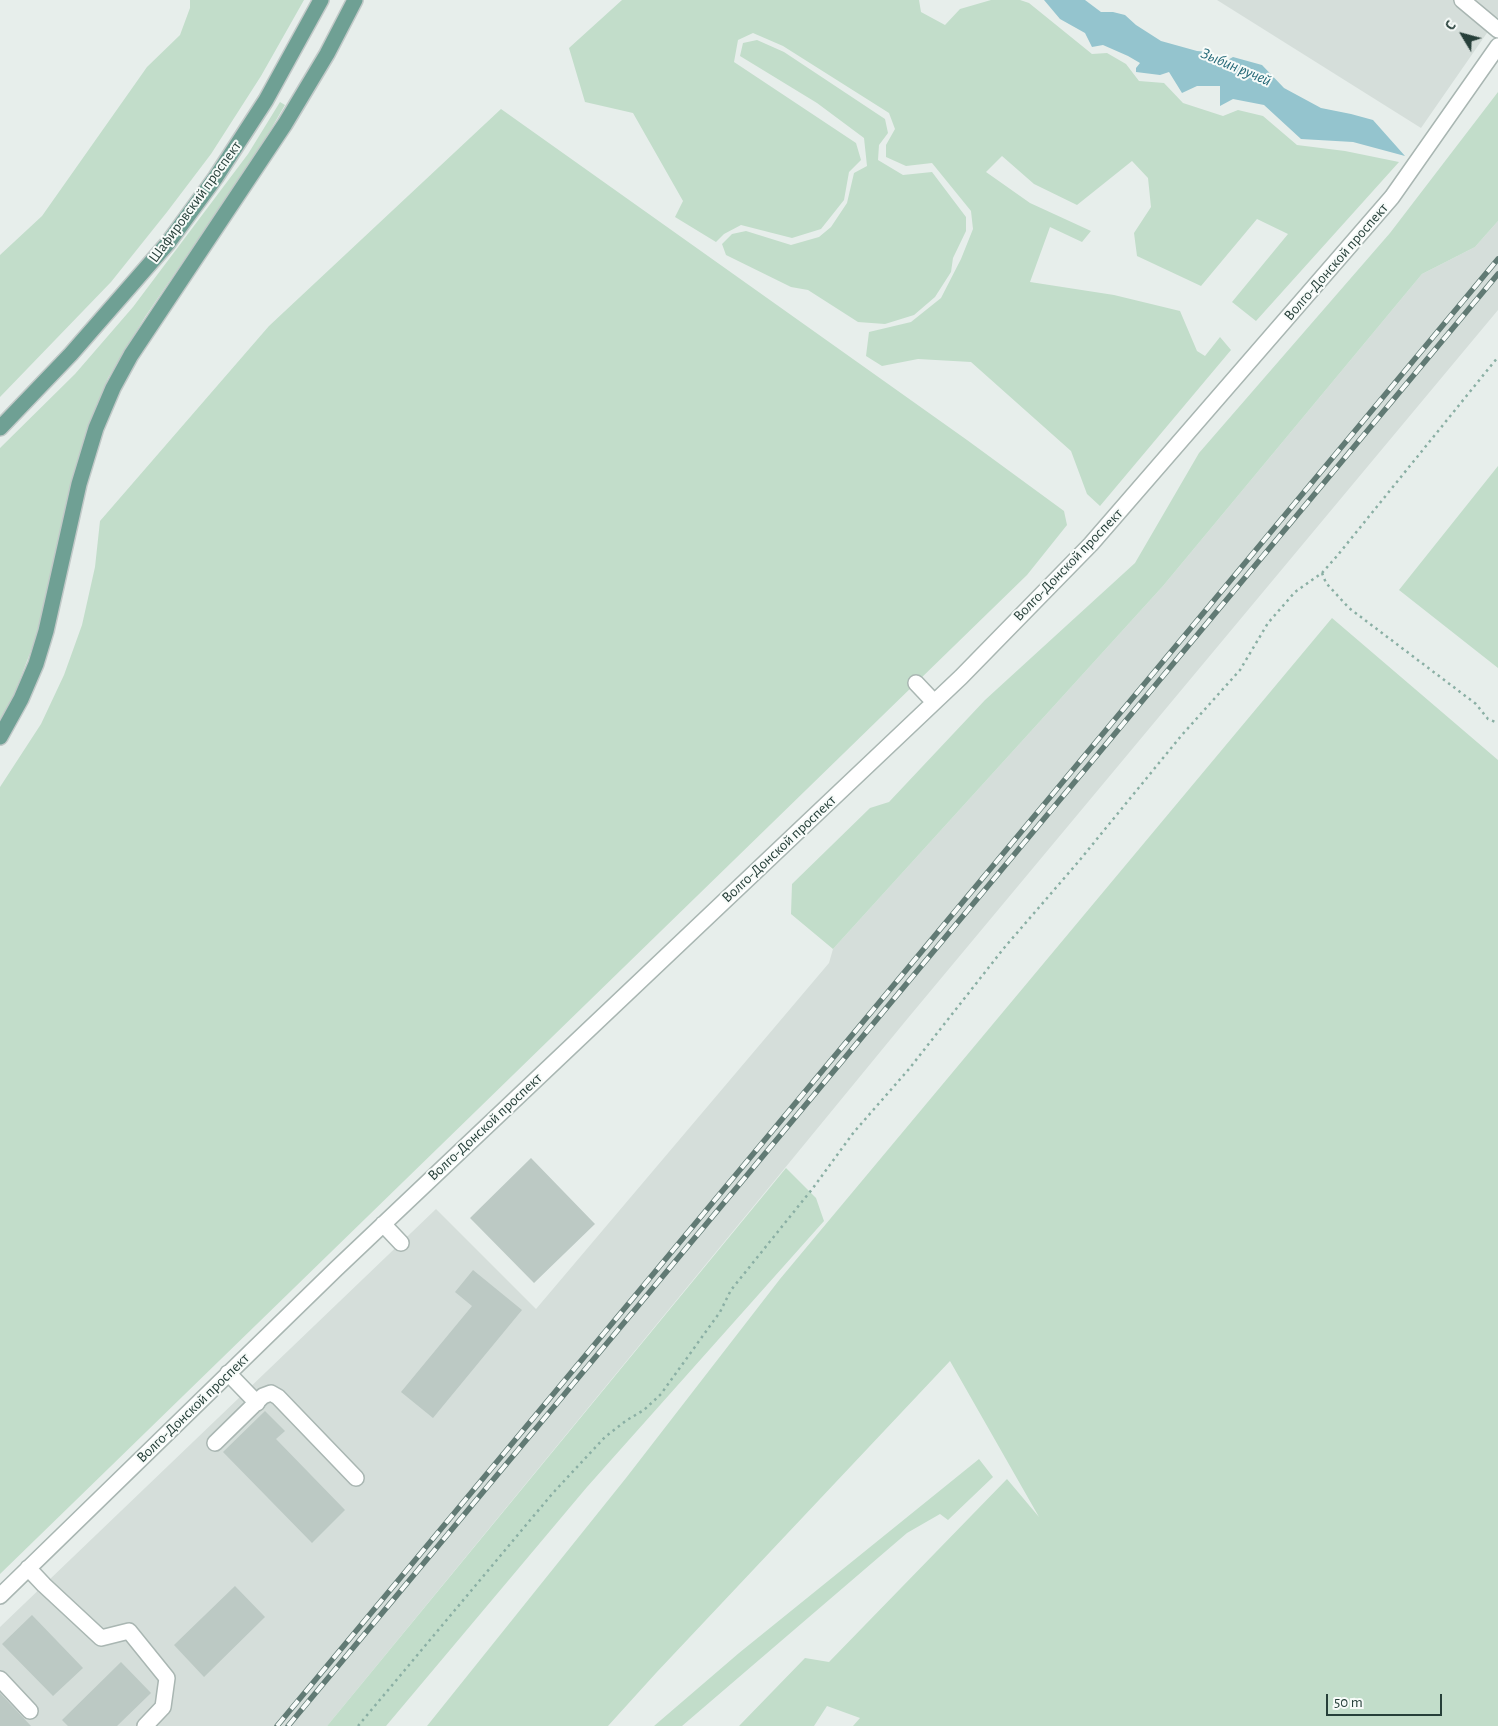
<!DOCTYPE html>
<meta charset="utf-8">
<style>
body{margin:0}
#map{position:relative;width:1498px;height:1726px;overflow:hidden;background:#e7eeeb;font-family:"Alegreya Sans",sans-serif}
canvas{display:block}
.north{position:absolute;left:1438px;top:10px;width:50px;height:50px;-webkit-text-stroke:4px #f7fbf9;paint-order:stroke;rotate:307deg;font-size:14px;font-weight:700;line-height:20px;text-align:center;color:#263f39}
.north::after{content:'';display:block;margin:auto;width:18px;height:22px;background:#263f39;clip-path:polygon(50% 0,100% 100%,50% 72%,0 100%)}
.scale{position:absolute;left:1326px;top:1694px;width:116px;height:22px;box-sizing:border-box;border:2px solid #263f39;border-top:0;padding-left:6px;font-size:15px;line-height:18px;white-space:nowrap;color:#263f39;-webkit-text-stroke:4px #f7fbf9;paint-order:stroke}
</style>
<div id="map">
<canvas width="1498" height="1726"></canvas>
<div class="north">С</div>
<div class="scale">50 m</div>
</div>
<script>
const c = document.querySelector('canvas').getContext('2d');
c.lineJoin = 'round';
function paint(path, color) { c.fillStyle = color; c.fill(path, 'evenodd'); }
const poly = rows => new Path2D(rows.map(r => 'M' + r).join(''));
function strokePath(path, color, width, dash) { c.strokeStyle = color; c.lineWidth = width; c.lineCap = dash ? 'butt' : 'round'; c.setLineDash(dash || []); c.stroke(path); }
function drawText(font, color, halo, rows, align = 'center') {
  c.font = font + ' "Alegreya Sans",sans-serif'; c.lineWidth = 4; c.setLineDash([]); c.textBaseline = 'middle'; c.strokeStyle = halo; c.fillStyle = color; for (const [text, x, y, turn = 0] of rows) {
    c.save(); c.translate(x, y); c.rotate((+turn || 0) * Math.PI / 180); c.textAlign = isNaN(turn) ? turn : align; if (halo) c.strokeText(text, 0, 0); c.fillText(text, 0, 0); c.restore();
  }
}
const built = poly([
 [1217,0,1498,0,1498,17,1421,128],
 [1498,221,1498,310,908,1018,327,1726,0,1726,0,1627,436,1209,536,1309,829,963,833,949,1163,586,1422,274,1475,247]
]);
const green = poly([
 [190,0,304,0,261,76,211,154,167,212,111,282,0,397,0,255,42,216,147,67,180,35,190,8],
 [622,0,919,0,921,12,945,25,960,9,991,0,1020,0,1029,3,1092,54,1107,53,1126,64,1139,81,1164,83,1183,103,1223,116,1238,110,1263,116,1297,145,1345,151,1399,162,1256,321,1232,302,1288,234,1257,219,1201,286,1137,256,1134,233,1151,207,1148,178,1132,161,1077,205,1034,184,1002,156,986,172,1030,203,1091,231,1082,242,1050,227,1030,282,1114,295,1180,311,1197,351,1205,356,1220,337,1231,350,1100,506,1087,494,1071,451,971,362,918,359,882,366,866,356,869,332,911,322,941,298,961,259,973,229,971,211,932,163,906,166,886,157,886,145,895,129,889,113,783,46,753,33,738,40,734,62,856,143,861,160,849,172,844,200,821,229,792,238,741,225,724,234,716,242,675,217,683,201,633,113,585,102,569,48],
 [757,40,784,52,885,119,888,133,879,145,878,160,903,175,932,172,966,217,966,231,953,258,951,272,935,297,914,315,885,324,858,322,808,290,791,287,726,255,722,244,732,234,746,231,791,245,819,237,831,227,847,203,854,173,867,166,864,138,817,103,740,56,743,43],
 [1498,92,1498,221,1475,247,1422,274,1163,586,833,949,791,914,792,884,870,808,889,802,985,700,1135,563,1199,453,1390,233],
 [280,102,285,105,257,153,145,317,108,378,99,403,37,635,12,700,0,719,0,448,75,374,133,307,248,154],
 [501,109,967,440,1064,511,1067,525,1027,575,0,1574,0,787,41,724,64,675,82,625,95,567,100,521,269,326],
 [1498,466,1498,668,1399,590],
 [1332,618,1498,760,1498,1726,853,1726,860,1718,827,1706,814,1726,739,1726,805,1658,829,1662,1007,1479,1039,1517,950,1361,656,1673,608,1726,427,1726,626,1478,780,1279],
 [786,1168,816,1198,824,1221,587,1487,386,1726,327,1726],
 [979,1459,993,1477,948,1520,940,1514,907,1533,682,1726,654,1726,739,1653]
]);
const water = poly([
 [1044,0,1085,0,1101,12,1113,12,1125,15,1136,25,1161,41,1197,51,1209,52,1217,66,1233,57,1262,65,1284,88,1321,108,1351,114,1373,120,1405,156,1353,142,1301,139,1264,105,1233,99,1220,106,1220,86,1197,86,1182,93,1169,72,1160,75,1136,72,1136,68,1140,63,1128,56,1103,45,1092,47,1085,33,1060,19]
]);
const building = poly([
 [531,1158,595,1224,534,1283,470,1218],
 [473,1270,522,1310,433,1418,401,1392,472,1306,455,1292],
 [265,1411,285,1431,276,1439,345,1510,312,1543,223,1452],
 [235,1586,265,1617,204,1677,174,1645],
 [32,1615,83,1668,53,1696,2,1644],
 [121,1662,151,1693,117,1726,68,1726,62,1720],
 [0,1693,31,1726,0,1726]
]);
const path = poly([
 [1322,573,1326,583,1349,608,1476,704,1488,719,1498,723],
 [358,1726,552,1494,605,1437,627,1420,644,1410,661,1394,720,1312,731,1290,813,1188,854,1132,909,1069,1004,948,1079,861,1181,736,1240,670,1268,623,1295,592,1322,573,1337,556,1498,357]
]);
const minor = poly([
 [1462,0,1498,30],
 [916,683,934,702],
 [383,1224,401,1243],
 [228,1373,257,1403],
 [215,1443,263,1396,271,1393,278,1397,356,1478],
 [28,1568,44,1585,101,1638,129,1631,167,1678,163,1707,145,1726],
 [0,1596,336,1269,961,677,1091,544,1392,197,1498,46],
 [0,1679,30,1711]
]);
const major = poly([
 [0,428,71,354,168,243,216,177,266,100,321,0],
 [0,737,21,699,36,664,46,631,79,484,96,428,113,388,131,355,285,124,327,54,355,0]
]);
const rail = poly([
 [277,1726,1498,259],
 [288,1726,1498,274]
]);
const streetNames = [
 ["Шафировский проспект",195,202,-54],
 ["Волго-Донской проспект",1336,262,-49],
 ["Волго-Донской проспект",1068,565,-46],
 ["Волго-Донской проспект",779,849,-43],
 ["Волго-Донской проспект",485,1127,-43],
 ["Волго-Донской проспект",193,1408,-44]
];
const waterNames = [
 ["Зыбин ручей",1236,67,23]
];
paint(built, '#d5deda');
paint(green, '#c2ddca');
paint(water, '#94c4ce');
paint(building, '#bcc9c4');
strokePath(minor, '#a9b6b2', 18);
strokePath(major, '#c2c9c8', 18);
strokePath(path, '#8aafa4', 2.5, [2.5, 4]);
strokePath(minor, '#fff', 15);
strokePath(major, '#6fa094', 15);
strokePath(rail, '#617a74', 5.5);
strokePath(rail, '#f7fbf9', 4, [11]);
drawText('15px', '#263f39', '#f7fbf9', streetNames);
drawText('italic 16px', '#246877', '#f7fbf9', waterNames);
</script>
